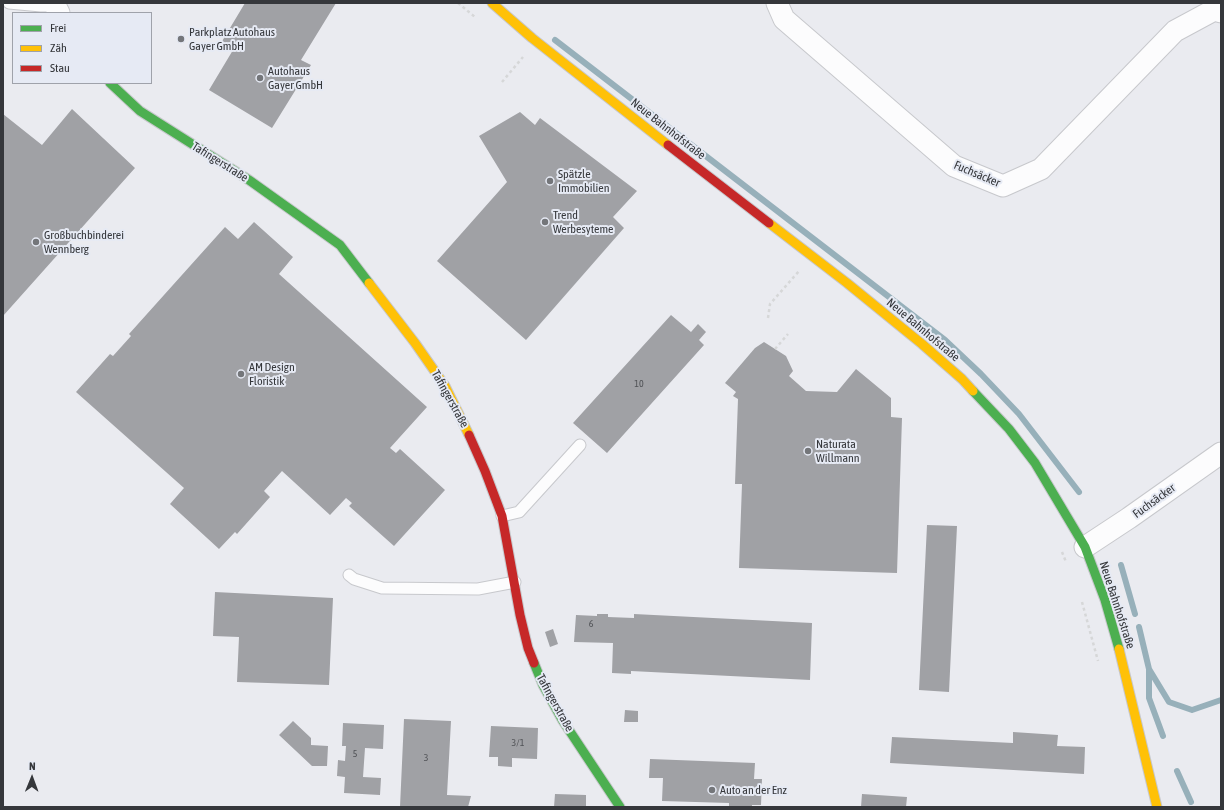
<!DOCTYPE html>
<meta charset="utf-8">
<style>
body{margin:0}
#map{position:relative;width:1224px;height:810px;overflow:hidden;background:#eaebf0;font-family:"Asap Condensed",sans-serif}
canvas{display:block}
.frame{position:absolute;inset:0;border:4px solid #35373b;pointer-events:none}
.legend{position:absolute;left:12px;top:12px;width:140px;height:72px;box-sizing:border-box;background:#e6eaf4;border:1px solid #9fa2aa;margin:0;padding:5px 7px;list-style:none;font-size:12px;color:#35373b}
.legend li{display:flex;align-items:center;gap:8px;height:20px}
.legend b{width:20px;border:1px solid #9fa2aa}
.north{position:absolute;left:12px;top:758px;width:40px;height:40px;-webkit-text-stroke:3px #e6eaf4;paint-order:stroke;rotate:1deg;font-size:11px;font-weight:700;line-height:16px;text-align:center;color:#35373b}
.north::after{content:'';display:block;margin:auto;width:14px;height:18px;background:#35373b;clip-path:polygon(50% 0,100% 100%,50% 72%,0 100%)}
</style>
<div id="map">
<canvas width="1224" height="810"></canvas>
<div class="frame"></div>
<ul class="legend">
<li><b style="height:5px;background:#4caf50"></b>Frei</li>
<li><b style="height:5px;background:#ffc107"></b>Zäh</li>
<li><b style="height:5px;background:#c62828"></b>Stau</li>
</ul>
<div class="north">N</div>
</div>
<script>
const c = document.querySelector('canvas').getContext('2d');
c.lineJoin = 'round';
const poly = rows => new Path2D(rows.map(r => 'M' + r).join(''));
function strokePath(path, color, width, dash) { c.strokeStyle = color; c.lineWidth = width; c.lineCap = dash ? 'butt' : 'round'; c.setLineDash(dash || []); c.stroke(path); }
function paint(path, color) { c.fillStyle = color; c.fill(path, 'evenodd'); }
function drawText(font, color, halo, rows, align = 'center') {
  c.font = font + ' "Asap Condensed",sans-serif'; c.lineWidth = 4; c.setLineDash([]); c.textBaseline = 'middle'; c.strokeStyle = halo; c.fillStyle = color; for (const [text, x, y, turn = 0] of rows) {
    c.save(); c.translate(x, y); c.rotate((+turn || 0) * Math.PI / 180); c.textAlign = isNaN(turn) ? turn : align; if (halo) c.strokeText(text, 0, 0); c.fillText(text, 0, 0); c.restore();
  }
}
const stream = poly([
 [555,40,945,340,981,374,1019,414,1079,492],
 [1121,565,1135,614],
 [1139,627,1149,669,1169,702,1192,710,1221,700],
 [1149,669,1149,698,1163,736],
 [1177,771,1191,802]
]);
const building = poly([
 [245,3,336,3,301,60,311,65,272,128,209,90,233,50,221,43],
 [72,109,135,168,3,316,3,114,42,145],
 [520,112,535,125,540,118,637,191,613,217,624,228,526,340,437,261,507,182,479,136],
 [254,222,293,257,279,274,427,407,390,448,396,453,400,449,445,490,394,546,349,506,352,503,346,498,330,515,282,471,264,491,270,497,237,534,235,532,219,549,170,504,184,488,76,392,110,354,113,356,131,336,129,334,225,227,238,239],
 [671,315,691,332,698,324,706,332,699,340,704,345,607,453,573,423],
 [764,342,786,356,793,371,789,376,806,391,837,392,856,369,891,398,891,417,902,418,897,573,739,568,742,484,735,484,738,399,733,396,736,392,725,383,755,348],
 [927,525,957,526,949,692,919,690],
 [215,592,333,598,329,685,237,682,239,637,213,636],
 [597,614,608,614,608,617,634,618,634,614,812,623,810,680,631,671,631,674,612,673,613,643,574,642,576,615,597,616],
 [553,629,558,644,550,647,545,632],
 [625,710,638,711,638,722,624,722],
 [404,719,451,721,447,795,471,796,468,807,400,807],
 [293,721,311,738,311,745,328,746,327,766,312,766,279,735],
 [343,723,384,725,383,749,365,748,363,777,381,778,380,795,344,793,345,777,337,776,338,760,345,761,346,746,342,746],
 [491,726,538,728,537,759,512,758,512,767,498,766,498,757,489,757],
 [1013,732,1058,735,1057,746,1085,747,1084,774,890,763,892,737,1013,743],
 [650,759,755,763,754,779,762,779,761,805,752,805,752,807,729,807,729,803,662,801,663,778,649,778],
 [555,794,586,795,586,807,554,807],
 [862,794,907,797,906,807,861,807]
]);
const path = poly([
 [458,3,475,17],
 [502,82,523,57],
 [768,318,770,304,799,271],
 [775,349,788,334],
 [1062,552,1066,562],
 [1082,602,1098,661]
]);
const lane = poly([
 [9,3,41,6,56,6],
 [502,516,519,512,580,445],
 [349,575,354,579,382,588,478,589,515,582]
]);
const street = poly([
 [54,3,59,13],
 [777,3,784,19,954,166,1003,186,1041,169,1175,31,1214,10,1221,12],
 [1085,547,1129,518,1221,453]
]);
const fast = poly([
 [110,83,140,111,249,180,340,245,369,283],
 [973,391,1009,429,1035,463,1085,547,1105,600,1119,649],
 [534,663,543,685,563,721,620,807]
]);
const slow = poly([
 [492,3,532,38,668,145],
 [769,223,847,283,922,344,962,379,973,391],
 [369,283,415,343,445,386,469,435],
 [1119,649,1157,807]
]);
const jam = poly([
 [668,145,769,223],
 [469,435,485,471,502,516,520,615,528,648,534,663]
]);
const markers = [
 [181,39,4,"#74767a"],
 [260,78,4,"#74767a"],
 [550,181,4,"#74767a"],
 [545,222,4,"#74767a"],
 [36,242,4,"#74767a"],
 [241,374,4,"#74767a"],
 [808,451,4,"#74767a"],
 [712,790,4,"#74767a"]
];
const numberNames = [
 ["10",639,384],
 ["6",591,624],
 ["3/1",518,743],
 ["5",355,754],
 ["3",426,758]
];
const poiNames = [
 ["Parkplatz Autohaus",189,32],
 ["Gayer GmbH",189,46],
 ["Autohaus",268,71],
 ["Gayer GmbH",268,85],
 ["Spätzle",558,174],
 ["Immobilien",558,188],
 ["Trend",553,215],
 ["Werbesyteme",553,229],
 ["Großbuchbinderei",44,235],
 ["Wennberg",44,249],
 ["AM Design",249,367],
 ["Floristik",249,381],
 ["Naturata",816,444],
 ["Willmann",816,458],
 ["Auto an der Enz",720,790]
];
const streetNames = [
 ["Neue Bahnhofstraße",668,129,38],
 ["Tafingerstraße",220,162,32],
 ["Fuchsäcker",977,174,23],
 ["Neue Bahnhofstraße",923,330,40],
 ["Tafingerstraße",450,399,61],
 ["Fuchsäcker",1154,501,-36],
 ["Neue Bahnhofstraße",1117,605,72],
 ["Tafingerstraße",555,703,61]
];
strokePath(stream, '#97b0ba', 6);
paint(building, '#a0a1a5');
strokePath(lane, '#c7c8cc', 13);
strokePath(street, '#c7c8cc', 23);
strokePath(fast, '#c7c8cc', 11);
strokePath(slow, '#c7c8cc', 11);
strokePath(jam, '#c7c8cc', 11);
strokePath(path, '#d6d7d8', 2.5, [3, 3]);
strokePath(lane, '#fcfcfd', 11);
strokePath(street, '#fcfcfd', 21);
strokePath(fast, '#4caf50', 9);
strokePath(slow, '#ffc107', 9);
strokePath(jam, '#c62828', 9);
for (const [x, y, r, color] of markers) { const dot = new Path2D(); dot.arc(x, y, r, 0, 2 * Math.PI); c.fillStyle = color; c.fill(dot); strokePath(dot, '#e6eaf4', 1.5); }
drawText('10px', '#505256', null, numberNames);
drawText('12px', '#35373b', '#e6eaf4', poiNames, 'left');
drawText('12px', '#35373b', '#e6eaf4', streetNames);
</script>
